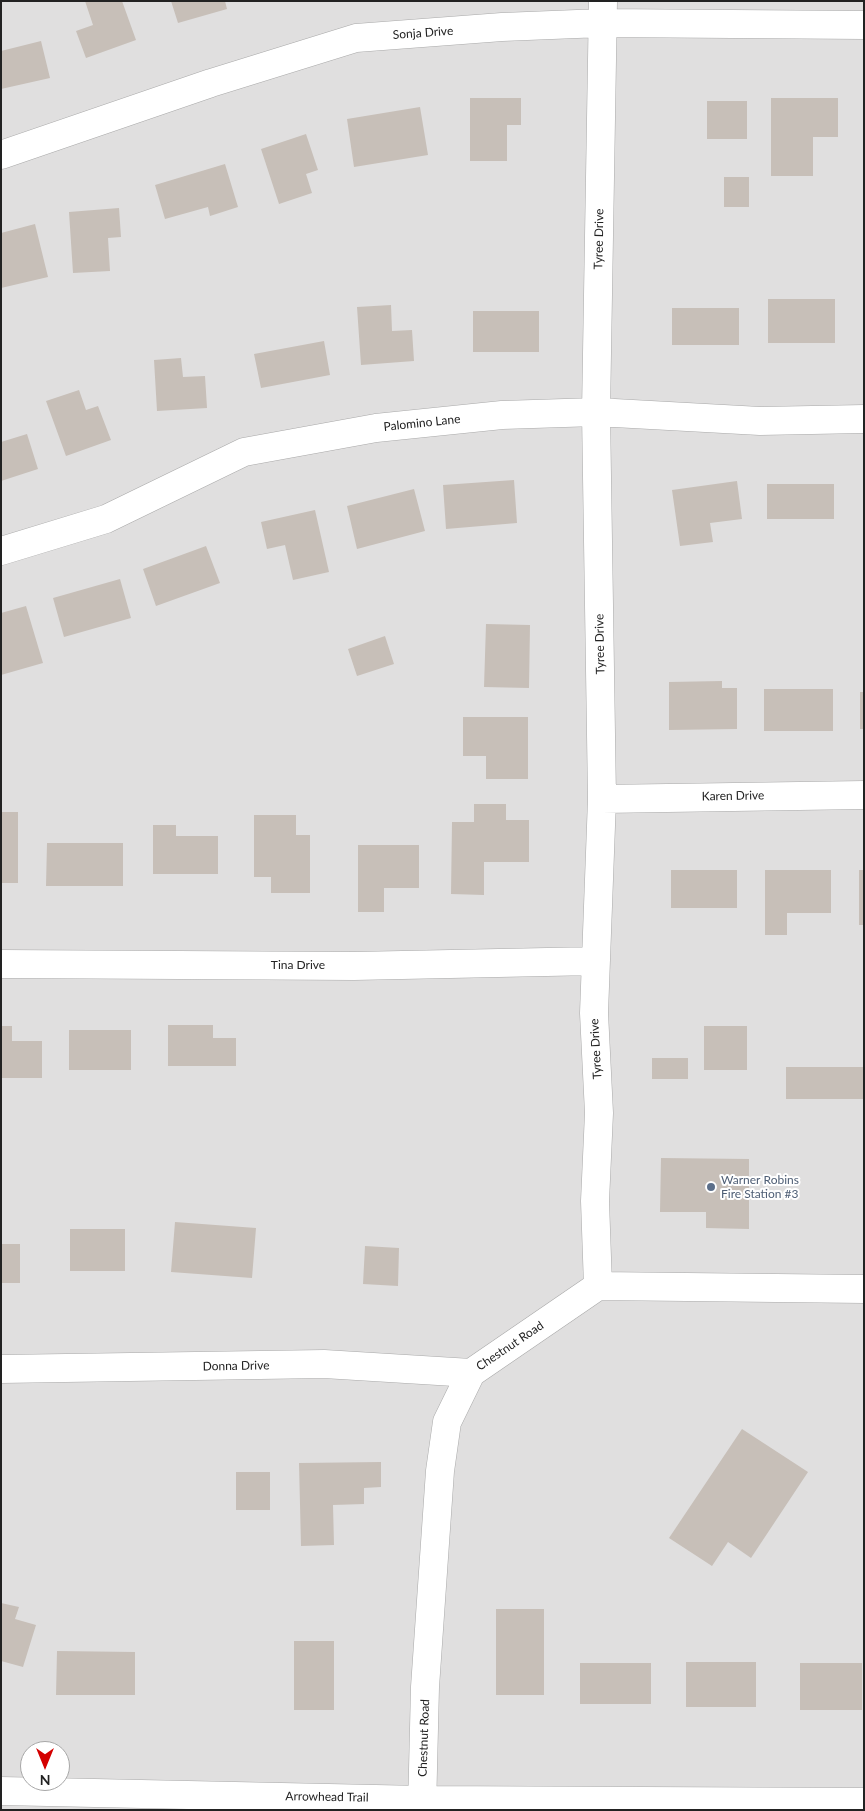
<!DOCTYPE html>
<style>
body{margin:0}
#map{position:relative;width:865px;height:1811px;overflow:hidden;background:#f2efe9;font-family:Lato,sans-serif}
canvas{display:block}
.frame{position:absolute;inset:0;border:2px solid #222;pointer-events:none}
.north{position:absolute;left:20px;top:1741px;width:50px;height:50px;box-sizing:border-box;background:#fff;border:1px solid #a7a7a7;border-radius:50%;rotate:180deg;font-size:14px;font-weight:700;line-height:20px;text-align:center;color:#222}
.north::after{content:'';display:block;margin:auto;width:18px;height:22px;background:#d40000;clip-path:polygon(50% 0,100% 100%,50% 72%,0 100%)}
</style>
<div id="map">
<canvas width="865" height="1811"></canvas>
<div class="frame"></div>
<div class="north">N</div>
</div>
<script>
const c = document.querySelector('canvas').getContext('2d');
c.lineJoin = 'round';
function paint(path, color) { c.fillStyle = color; c.fill(path, 'evenodd'); }
const poly = rows => new Path2D(rows.map(r => 'M' + r).join(''));
function strokePath(path, color, width, dash) { c.strokeStyle = color; c.lineWidth = width; c.lineCap = dash ? 'butt' : 'round'; c.setLineDash(dash || []); c.stroke(path); }
function drawText(font, color, halo, rows, align = 'center') {
  c.font = font + ' Lato,sans-serif'; c.lineWidth = 4; c.setLineDash([]); c.textBaseline = 'middle'; c.strokeStyle = halo; c.fillStyle = color; for (const [text, x, y, turn = 0] of rows) {
    c.save(); c.translate(x, y); c.rotate((+turn || 0) * Math.PI / 180); c.textAlign = isNaN(turn) ? turn : align; if (halo) c.strokeText(text, 0, 0); c.fillText(text, 0, 0); c.restore();
  }
}
const residential = poly([
 [1,1,864,1,864,1810,1,1810],
 [30,1751,60,1751,60,1781,30,1781]
]);
const building = poly([
 [85,1,122,1,136,40,86,58,76,31,93,25],
 [171,1,225,1,227,9,178,23],
 [41,41,50,78,1,89,1,51],
 [470,98,521,98,521,125,507,125,507,161,470,161],
 [771,98,838,98,838,137,813,137,813,176,771,176],
 [707,101,747,101,747,139,707,139],
 [420,107,428,155,354,167,347,119],
 [306,134,318,170,306,174,312,193,279,204,261,149],
 [225,164,238,207,210,216,208,207,165,219,155,185],
 [724,177,749,177,749,207,724,207],
 [119,208,121,237,108,238,110,271,73,273,69,212],
 [35,224,48,277,1,288,1,233],
 [768,299,835,299,835,343,768,343],
 [391,305,392,331,412,330,414,361,361,365,357,307],
 [672,308,739,308,739,345,672,345],
 [473,311,539,311,539,352,473,352],
 [324,341,330,375,261,388,254,354],
 [181,358,183,377,205,376,207,408,157,411,154,360],
 [79,390,86,410,98,406,111,440,66,456,46,401],
 [27,434,38,469,1,481,1,442],
 [514,480,517,523,446,529,443,485],
 [737,481,742,519,710,523,713,542,680,546,672,490],
 [767,484,834,484,834,519,767,519],
 [414,489,425,531,357,549,347,506],
 [315,510,329,572,293,580,285,545,267,549,261,522],
 [206,546,220,583,156,606,143,569],
 [120,579,131,618,64,637,53,598],
 [26,606,43,663,1,675,1,613],
 [486,624,530,625,529,688,484,687],
 [385,636,394,664,357,676,348,649],
 [722,681,722,688,737,688,737,729,669,730,669,682],
 [764,689,833,689,833,731,764,731],
 [860,692,864,692,864,729,860,729],
 [463,717,528,717,528,779,486,779,486,756,463,756],
 [474,804,506,804,506,820,529,820,529,862,484,862,484,895,451,894,452,822,474,822],
 [1,812,18,812,18,883,1,883],
 [254,815,296,815,296,835,310,835,310,893,271,893,271,877,254,877],
 [153,825,176,825,176,836,218,836,218,874,153,874],
 [47,843,123,843,123,886,46,886],
 [358,845,419,845,419,888,384,888,384,912,358,912],
 [671,870,737,870,737,908,671,908],
 [765,870,831,870,831,913,787,913,787,935,765,935],
 [859,870,864,870,864,925,859,925],
 [168,1025,213,1025,213,1038,236,1038,236,1066,168,1066],
 [1,1026,12,1026,12,1041,42,1041,42,1078,1,1078],
 [704,1026,747,1026,747,1070,704,1070],
 [69,1030,131,1030,131,1070,69,1070],
 [652,1058,688,1058,688,1079,652,1079],
 [786,1067,864,1067,864,1099,786,1099],
 [661,1158,749,1159,749,1229,706,1228,706,1212,660,1212],
 [175,1222,256,1228,252,1278,171,1272],
 [70,1229,125,1229,125,1271,70,1271],
 [1,1244,20,1244,20,1283,1,1283],
 [365,1246,399,1248,398,1286,363,1284],
 [742,1429,808,1472,751,1558,728,1542,712,1566,669,1538],
 [381,1462,381,1487,364,1488,364,1504,333,1505,334,1545,301,1546,299,1463],
 [236,1472,270,1472,270,1510,236,1510],
 [1,1603,19,1607,15,1619,36,1625,23,1667,1,1661],
 [496,1609,544,1609,544,1695,496,1695],
 [294,1641,334,1641,334,1710,294,1710],
 [57,1651,135,1652,135,1695,56,1695],
 [686,1662,756,1662,756,1707,686,1707],
 [580,1663,651,1663,651,1704,580,1704],
 [800,1663,862,1663,862,1710,800,1710]
]);
const street = poly([
 [1,155,211,83,356,38,502,27,602,23,864,25],
 [1,551,106,519,244,452,376,428,502,415,596,412,760,421,864,419],
 [602,799,864,795],
 [1,964,354,966,595,961],
 [598,1286,595,1201,599,1113,594,1013,602,799,596,412,603,1],
 [1,1369,324,1364,471,1373],
 [1,1791,422,1800,864,1802],
 [422,1810,425,1687,440,1471,447,1422,471,1373,598,1286,864,1289]
]);
const markers = [
 [711,1187,5,"#5c6f8a"]
];
const streetNames = [
 ["Sonja Drive",423,33,-4],
 ["Tyree Drive",599,239,-89],
 ["Palomino Lane",422,423,-6],
 ["Tyree Drive",600,644,-91],
 ["Karen Drive",733,796,-1],
 ["Tina Drive",298,965],
 ["Tyree Drive",596,1049,-93],
 ["Chestnut Road",510,1346,-34],
 ["Donna Drive",236,1366,-1],
 ["Chestnut Road",424,1738,-88],
 ["Arrowhead Trail",327,1797,1]
];
const serviceNames = [
 ["Warner Robins",721,1180],
 ["Fire Station #3",721,1194]
];
paint(residential, '#e0dfdf');
paint(building, '#c7bfb8');
strokePath(street, '#a9a9a9', 29);
strokePath(street, '#fff', 28);
for (const [x, y, r, color] of markers) { const dot = new Path2D(); dot.arc(x, y, r, 0, 2 * Math.PI); c.fillStyle = color; c.fill(dot); strokePath(dot, '#fff', 2); }
drawText('12px', '#222', '#fff', streetNames);
drawText('12px', '#4e5e75', '#fff', serviceNames, 'left');
</script>
